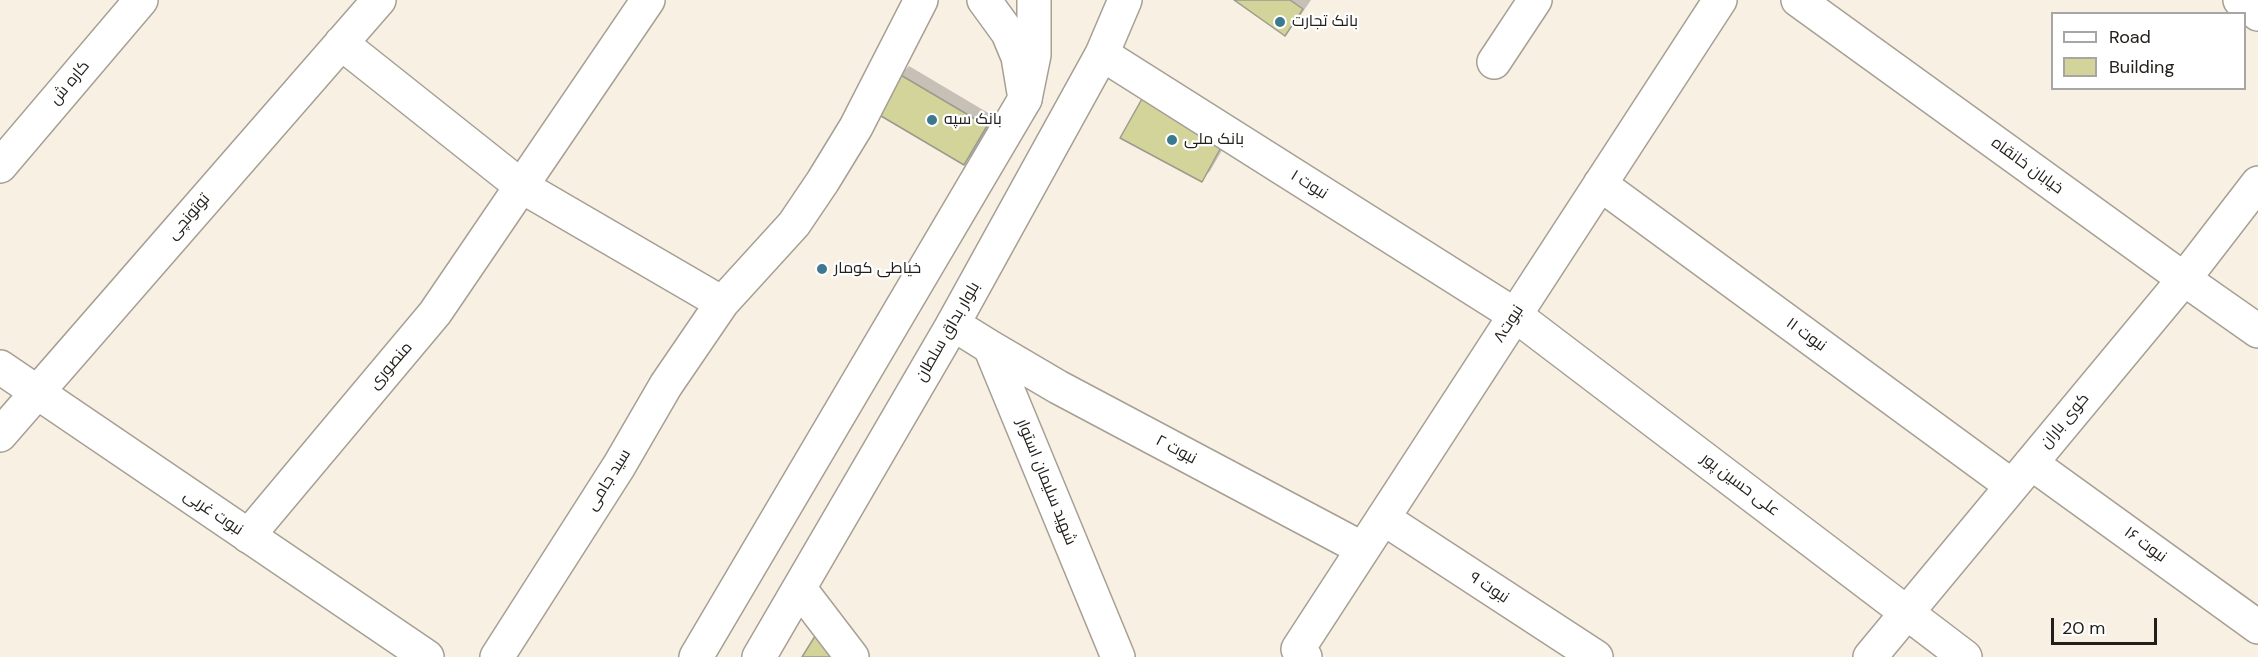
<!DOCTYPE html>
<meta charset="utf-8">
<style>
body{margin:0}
#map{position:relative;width:2258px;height:657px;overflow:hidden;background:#f9f0e4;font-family:"DM Sans",sans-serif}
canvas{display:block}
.legend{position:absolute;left:2051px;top:12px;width:195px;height:78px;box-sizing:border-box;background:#fff;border:2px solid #a7a6a4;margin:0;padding:8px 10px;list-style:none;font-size:18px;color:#23201c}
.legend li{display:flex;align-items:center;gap:12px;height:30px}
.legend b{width:30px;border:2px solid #a7a6a4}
.scale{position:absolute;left:2051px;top:618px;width:106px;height:27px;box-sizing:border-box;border:3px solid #23201c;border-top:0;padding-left:8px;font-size:18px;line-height:21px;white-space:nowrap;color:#23201c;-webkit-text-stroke:4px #fff;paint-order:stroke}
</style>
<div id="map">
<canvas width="2258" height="657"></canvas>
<ul class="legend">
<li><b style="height:8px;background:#fff"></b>Road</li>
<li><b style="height:16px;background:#d3d49a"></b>Building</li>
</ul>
<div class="scale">20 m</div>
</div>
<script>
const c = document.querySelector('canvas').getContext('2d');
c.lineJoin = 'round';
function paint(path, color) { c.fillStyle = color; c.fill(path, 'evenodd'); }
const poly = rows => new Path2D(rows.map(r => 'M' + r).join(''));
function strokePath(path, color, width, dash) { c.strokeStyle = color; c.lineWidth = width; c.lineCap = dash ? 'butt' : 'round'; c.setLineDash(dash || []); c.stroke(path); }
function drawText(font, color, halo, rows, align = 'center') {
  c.font = font + ' "DM Sans",Cairo,sans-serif'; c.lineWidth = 4.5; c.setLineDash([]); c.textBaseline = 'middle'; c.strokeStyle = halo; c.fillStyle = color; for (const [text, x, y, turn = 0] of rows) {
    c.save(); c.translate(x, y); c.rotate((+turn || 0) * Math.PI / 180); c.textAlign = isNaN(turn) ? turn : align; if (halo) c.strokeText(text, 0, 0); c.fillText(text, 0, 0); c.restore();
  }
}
const shadow = poly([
 [1237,0,1311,0,1294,25,1285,34],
 [909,66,995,117,973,154,964,163,900,75],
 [1153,89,1232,133,1210,171,1201,180]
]);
const building = poly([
 [1234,0,1290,0,1303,9,1285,36,1234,0],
 [899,74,987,126,964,165,876,113,899,74],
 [1143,97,1224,142,1202,182,1120,138,1143,97],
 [817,633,836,657,802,657,817,633]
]);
const street = poly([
 [984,0,1008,33,1018,57,1025,99],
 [1798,0,2184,279,2258,331],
 [2240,0,2258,14],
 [341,43,521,186,722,303],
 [1102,54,1515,315,1965,657],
 [1494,62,1535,0],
 [0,166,141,0],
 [1600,184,2012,486],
 [953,324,990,347,1118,657],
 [990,347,1058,387,1363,549],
 [0,435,379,0],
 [2031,463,2258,627],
 [1383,518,1596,657],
 [248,536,435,313,648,0],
 [800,589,852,657],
 [497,657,619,466,666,385,722,303,794,224,823,181,856,127,921,0],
 [1305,657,1298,649,1720,0],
 [1870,657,2184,279,2258,183]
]);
const secondary = poly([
 [0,367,427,657],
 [696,657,1025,99,1034,55,1034,0],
 [759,657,953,324,1102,54,1125,0]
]);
const markers = [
 [1280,22,6,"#3c7890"],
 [932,120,6,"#3c7890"],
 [1172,140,6,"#3c7890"],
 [822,269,6,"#3c7890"]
];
const poiNames = [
 ["بانک تجارت",1292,22],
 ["بانک سپه",944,120],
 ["بانک ملی",1184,140],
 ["خیاطی کومار",834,269]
];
const streetNames = [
 ["کاره ش",70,83,-50],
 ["خیابان خانقاه",2027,166,36],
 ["نبوت ۱",1309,185,32],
 ["توتونچی",189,217,-49],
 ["نبوت۸",1509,324,-57],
 ["بلوار بداق سلطان",948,332,-60],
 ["نبوت ۱۱",1806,335,36],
 ["منصوری",391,366,-49],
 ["کوی باران",2065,421,-50],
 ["نبوت ۲",1176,450,28],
 ["سید جامی",609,480,-58],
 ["شهید سلیمان استوار",1046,482,68],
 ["علی حسین پور",1740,485,37],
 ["نبوت غربی",213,513,34],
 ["نبوت ۱۶",2145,545,36],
 ["نبوت ۹",1489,588,33]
];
paint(shadow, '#0003');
paint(building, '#d3d49a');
strokePath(building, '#9a9b8d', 1.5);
strokePath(street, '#a69f93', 36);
strokePath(secondary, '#a69f93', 36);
strokePath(street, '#fff', 33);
strokePath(secondary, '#fff', 33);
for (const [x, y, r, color] of markers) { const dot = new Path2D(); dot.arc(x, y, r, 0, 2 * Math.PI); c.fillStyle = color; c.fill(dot); strokePath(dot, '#fff', 2); }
drawText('16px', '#23201c', '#fff', poiNames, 'left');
drawText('16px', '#23201c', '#fff', streetNames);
</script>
